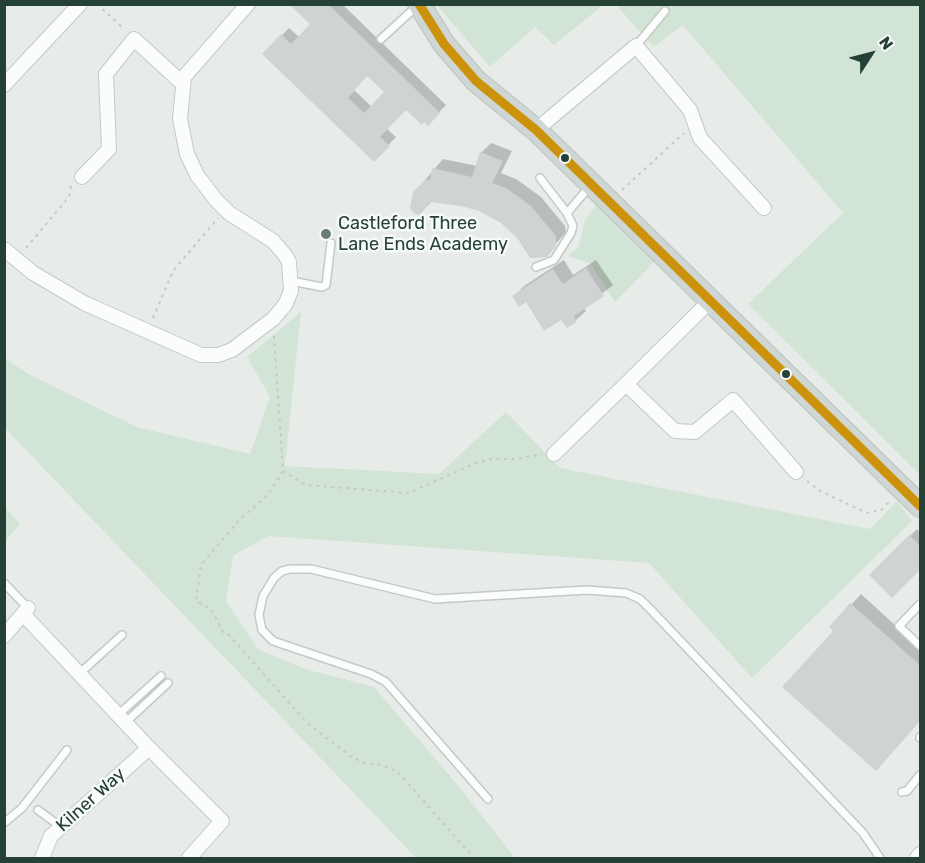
<!DOCTYPE html>
<style>
body{margin:0}
#map{position:relative;width:925px;height:863px;overflow:hidden;background:#e7ece9;font-family:Rubik,sans-serif}
canvas{display:block}
.frame{position:absolute;inset:0;border:6px solid #254035;pointer-events:none}
.north{position:absolute;left:841px;top:24px;width:60px;height:60px;-webkit-text-stroke:4px #f6faf8;paint-order:stroke;rotate:54deg;font-size:16px;font-weight:700;line-height:24px;text-align:center;color:#254035}
.north::after{content:'';display:block;margin:auto;width:21px;height:27px;background:#254035;clip-path:polygon(50% 0,100% 100%,50% 72%,0 100%)}
</style>
<div id="map">
<canvas width="925" height="863"></canvas>
<div class="frame"></div>
<div class="north">N</div>
</div>
<script>
const c = document.querySelector('canvas').getContext('2d');
c.lineJoin = 'round';
function paint(path, color) { c.fillStyle = color; c.fill(path, 'evenodd'); }
const poly = rows => new Path2D(rows.map(r => 'M' + r).join(''));
function strokePath(path, color, width, dash) { c.strokeStyle = color; c.lineWidth = width; c.lineCap = dash ? 'butt' : 'round'; c.setLineDash(dash || []); c.stroke(path); }
function drawText(font, color, halo, rows, align = 'center') {
  c.font = font + ' Rubik,sans-serif'; c.lineWidth = 5; c.setLineDash([]); c.textBaseline = 'middle'; c.strokeStyle = halo; c.fillStyle = color; for (const [text, x, y, turn = 0] of rows) {
    c.save(); c.translate(x, y); c.rotate((+turn || 0) * Math.PI / 180); c.textAlign = isNaN(turn) ? turn : align; if (halo) c.strokeText(text, 0, 0); c.fillText(text, 0, 0); c.restore();
  }
}
const green = poly([
 [437,5,603,5,554,45,535,27,490,67],
 [616,5,920,5,920,475,748,304,843,213,683,25,654,47],
 [597,204,657,259,615,302,590,263,568,256,578,248,585,220],
 [301,312,285,466,439,474,506,412,560,468,870,529,897,501,912,521,752,678,649,563,268,536,233,556,226,601,259,650,305,669,374,687,461,789,515,858,416,858,5,428,5,358,28,374,137,427,250,454,270,397,247,357],
 [5,508,20,524,5,541]
]);
const shadow = poly([
 [342,4,446,105,428,124,406,108,386,128,396,137,374,160,264,54,289,28,299,37,312,24,292,5],
 [368,75,386,92,372,107,354,90],
 [491,143,512,151,501,173,516,179,541,197,565,226,566,232,546,255,531,256,519,239,502,221,480,210,461,204,432,201,420,214,414,193,443,159,477,166,481,153],
 [564,260,573,275,596,260,613,285,584,308,586,311,576,320,562,317,514,296,524,286],
 [917,529,920,533,920,567,871,575],
 [861,594,920,648,920,719,831,627]
]);
const building = poly([
 [289,4,328,4,440,113,428,126,424,122,422,125,406,110,380,137,390,146,374,162,262,54,281,34,291,44,310,24],
 [367,76,384,92,364,113,348,98],
 [480,152,503,161,492,183,506,188,531,206,556,236,556,246,547,257,530,258,518,239,501,223,479,211,461,206,430,202,420,215,414,214,410,208,413,192,425,180,430,180,432,168,472,177],
 [586,268,604,296,574,316,577,322,567,328,561,320,544,331,526,302,519,307,512,296,553,269,563,284],
 [909,535,921,547,921,569,892,598,869,575],
 [850,603,921,666,921,720,876,771,782,687,833,631,829,627]
]);
const path = poly([
 [97,4,124,29],
 [622,190,684,133],
 [26,248,69,197,71,186],
 [153,318,173,271,218,218],
 [274,336,283,471,306,485,409,493,476,463,491,459,517,459,542,454],
 [283,471,268,495,240,519,201,565,196,601,211,609,223,632,229,635,307,723,353,758,365,763,382,765,398,772,474,858],
 [807,481,820,491,867,513,881,510,891,500]
]);
const service = poly([
 [381,39,417,6],
 [636,46,665,11],
 [567,213,590,186],
 [536,267,554,260,571,233,573,226,567,213,540,178],
 [291,281,322,287,326,285,331,243],
 [4,583,28,608],
 [920,604,899,626,920,646],
 [80,673,122,635],
 [119,714,161,676],
 [126,722,168,683],
 [920,737,920,738],
 [902,792,907,791,920,775],
 [488,799,386,682,371,674,273,641,262,630,259,615,263,596,274,578,282,571,290,569,311,569,435,599,587,590,626,593,640,599,652,611,863,833,880,858],
 [38,810,61,827],
 [4,823,22,808,67,750]
]);
const minor = poly([
 [4,85,80,4],
 [536,130,636,46,690,110,700,138,764,208],
 [82,177,109,149,106,74,134,39,182,83],
 [4,249,33,273,84,303,201,355,218,355,232,350,273,319,285,305,291,291,289,262,285,255,273,241,229,213,216,200,197,175,187,154,180,119,184,77,248,4],
 [711,300,626,384,675,431,695,432,733,400,796,472],
 [554,454,626,384],
 [23,614,149,748,51,836,42,858],
 [4,636,28,608],
 [149,748,222,821,189,858],
 [917,858,920,854]
]);
const primary = poly([
 [419,4,444,44,476,81,536,130,920,506]
]);
const bus1 = poly([
 [419,4,444,44,476,81,536,130,920,506]
]);
const markers = [
 [565,158,5,"#254035"],
 [326,234,6,"#697c74"],
 [786,374,5,"#254035"]
];
const poiNames = [
 ["Castleford Three",338,224],
 ["Lane Ends Academy",338,245]
];
const streetNames = [
 ["Kilner Way",91,800,-42]
];
paint(green, '#d2e4d5');
paint(shadow, '#0003');
paint(building, '#cfd3d1');
strokePath(service, '#c4c9c6', 10);
strokePath(minor, '#c4c9c6', 16);
strokePath(primary, '#c2cac7', 24);
strokePath(path, '#c2cbc6', 2, [3, 4.5]);
strokePath(service, '#fbfcfc', 7);
strokePath(minor, '#fbfcfc', 14);
strokePath(primary, '#cfd7d4', 21);
strokePath(bus1, '#cd920b', 9);
for (const [x, y, r, color] of markers) { const dot = new Path2D(); dot.arc(x, y, r, 0, 2 * Math.PI); c.fillStyle = color; c.fill(dot); strokePath(dot, '#f6faf8', 2); }
drawText('18px', '#254035', '#f6faf8', poiNames, 'left');
drawText('18px', '#254035', '#f6faf8', streetNames);
</script>
